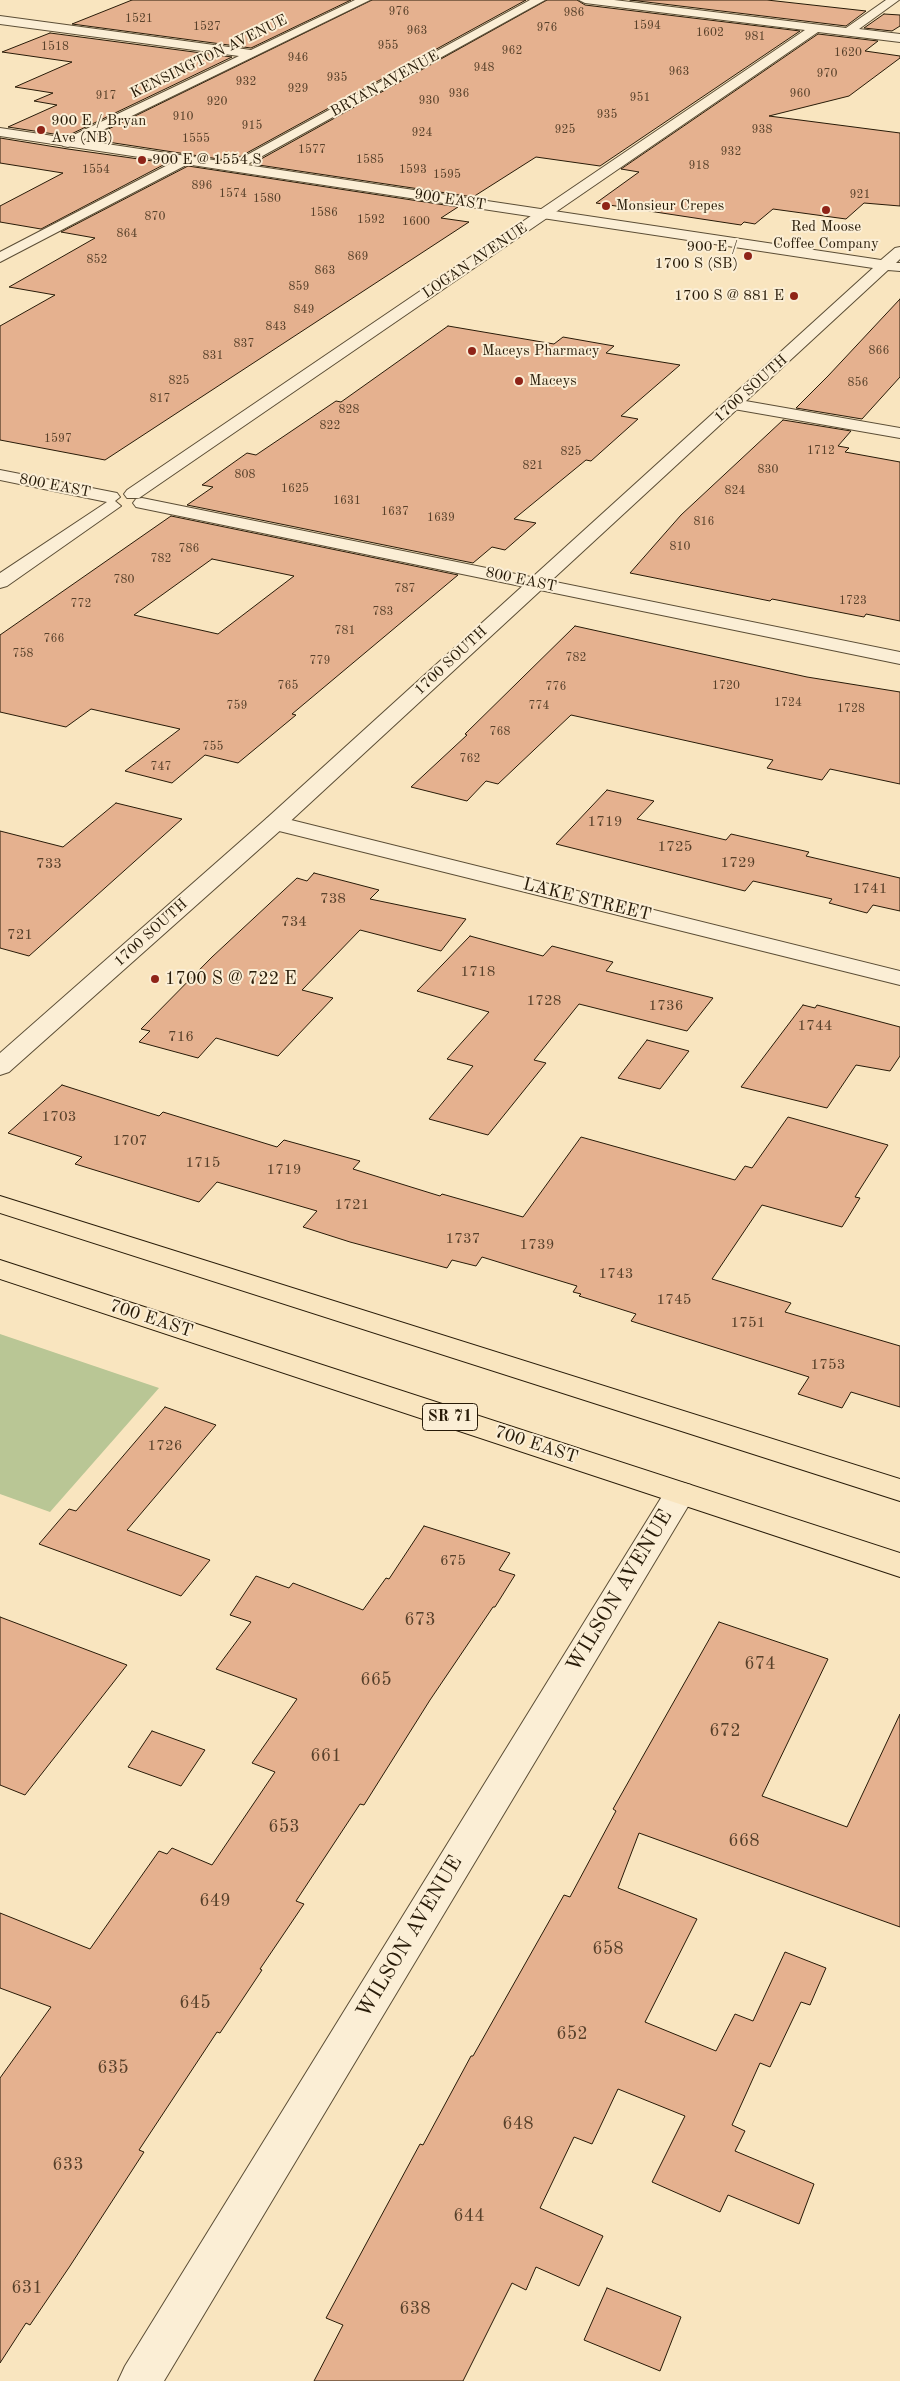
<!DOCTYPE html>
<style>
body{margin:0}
canvas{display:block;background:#f9e5bf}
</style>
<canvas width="900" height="2381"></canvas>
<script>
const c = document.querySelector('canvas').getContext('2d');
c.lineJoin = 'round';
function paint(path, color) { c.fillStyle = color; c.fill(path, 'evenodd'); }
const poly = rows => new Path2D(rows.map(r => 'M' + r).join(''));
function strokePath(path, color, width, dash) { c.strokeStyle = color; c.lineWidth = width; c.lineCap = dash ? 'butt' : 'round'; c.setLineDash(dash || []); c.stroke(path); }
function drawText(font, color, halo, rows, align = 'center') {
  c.font = font + ' "Old Standard TT",serif'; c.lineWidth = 4; c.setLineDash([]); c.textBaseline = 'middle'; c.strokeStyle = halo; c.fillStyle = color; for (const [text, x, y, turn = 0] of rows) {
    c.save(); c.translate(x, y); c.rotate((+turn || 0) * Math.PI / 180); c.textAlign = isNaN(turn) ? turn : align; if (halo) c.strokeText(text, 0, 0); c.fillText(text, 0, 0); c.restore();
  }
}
const green = poly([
 [0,1334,159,1388,50,1512,0,1494]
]);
const building = poly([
 [132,0,351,0,251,48,72,24,132,0],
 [372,0,526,0,232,161,88,139,372,0],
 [547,0,577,0,585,5,800,31,600,166,536,157,473,197,252,164,547,0],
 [630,0,767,0,866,11,846,26,630,0],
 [884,14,900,15,900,26,892,31,864,28,884,14],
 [50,33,232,57,67,136,8,127,57,105,34,101,53,93,15,87,72,62,2,52,50,33],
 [818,34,878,41,865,51,900,56,900,58,849,96,769,116,900,133,900,206,864,203,846,219,773,209,755,224,744,222,741,225,596,203,639,172,621,169,818,34],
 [0,138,68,149,167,163,41,229,0,222,0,206,63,173,0,163,0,138],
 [188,166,458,207,441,218,469,222,105,460,0,440,0,326,55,295,9,287,95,238,61,232,188,166],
 [900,299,900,377,862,419,796,408,828,376,900,299],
 [448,326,554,344,563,337,614,346,606,353,680,365,621,416,638,419,591,461,586,460,514,519,536,523,505,550,492,547,473,563,187,505,213,487,202,485,247,453,256,455,336,401,341,402,448,326],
 [783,420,851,431,838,446,849,448,845,452,900,462,900,621,866,614,864,617,772,599,770,601,630,573,681,515,783,420],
 [171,516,458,575,292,714,296,715,238,763,205,755,172,783,125,771,180,729,91,709,66,727,0,712,0,635,171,516],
 [212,559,294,576,218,634,134,615,212,559],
 [575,626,807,677,900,692,900,784,830,769,822,780,767,768,773,760,571,715,498,784,486,781,467,801,411,787,467,735,465,734,575,626],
 [607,790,654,801,637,819,726,840,731,834,809,852,806,856,900,878,900,911,873,905,867,913,829,903,832,899,753,881,745,891,556,844,607,790],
 [116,803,182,819,29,956,0,948,0,831,63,847,116,803],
 [314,873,379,890,370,899,466,919,441,951,360,930,302,990,333,998,278,1056,216,1038,198,1058,139,1042,150,1031,141,1029,212,957,297,878,307,881,314,873],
 [470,936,543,956,552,946,613,962,606,971,713,998,687,1031,579,1004,534,1060,546,1063,488,1135,429,1119,473,1066,447,1059,489,1012,417,991,470,936],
 [803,1005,815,1008,817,1005,900,1027,900,1056,890,1071,856,1065,827,1108,741,1087,803,1005],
 [647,1040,689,1051,660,1089,618,1078,647,1040],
 [62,1085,159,1116,163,1112,277,1147,284,1140,360,1161,353,1169,440,1196,442,1194,523,1217,581,1137,735,1180,745,1166,752,1168,788,1117,888,1145,855,1197,860,1198,842,1227,762,1205,712,1279,791,1303,785,1312,900,1346,900,1407,851,1392,842,1408,798,1394,809,1377,631,1321,636,1314,579,1296,581,1294,573,1292,577,1286,534,1273,482,1257,476,1266,452,1260,447,1268,350,1242,303,1227,317,1211,217,1182,199,1202,75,1164,82,1157,8,1133,62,1085],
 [165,1407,216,1425,127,1530,210,1560,181,1596,39,1544,69,1509,76,1511,165,1407],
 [424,1526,510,1553,499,1570,515,1575,495,1607,493,1607,430,1700,364,1805,360,1804,296,1901,304,1904,260,1969,262,1970,220,2033,217,2032,139,2150,144,2152,70,2266,30,2325,26,2323,0,2363,0,2078,51,2007,0,1988,0,1913,90,1949,159,1851,167,1854,172,1848,212,1865,275,1772,252,1763,297,1699,216,1669,251,1622,230,1615,256,1576,289,1588,293,1583,363,1610,386,1578,389,1579,424,1526],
 [0,1617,127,1665,25,1795,0,1785,0,1617],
 [719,1622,828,1659,762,1796,847,1827,900,1714,900,1927,639,1833,618,1888,697,1919,645,2022,716,2051,735,2014,753,2021,785,1952,826,1968,810,2005,801,2002,770,2067,760,2063,732,2125,745,2131,735,2151,814,2184,799,2224,728,2195,720,2212,652,2182,685,2116,618,2089,592,2144,574,2137,540,2208,603,2236,579,2286,536,2267,526,2290,512,2283,463,2381,314,2381,343,2325,326,2318,420,2144,423,2145,471,2056,473,2056,564,1895,570,1897,616,1811,613,1809,719,1622],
 [152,1731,205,1750,181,1786,128,1767,152,1731],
 [607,2288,681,2317,660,2371,584,2340,607,2288]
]);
const minor = poly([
 [355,0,370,0,68,147,63,146,61,143,63,140,239,56,0,24,0,16,251,50,355,0],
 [530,0,545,0,237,170,227,170,225,167,530,0],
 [579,0,614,0,846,28,886,0,899,0,859,29,900,34,900,42,818,32,139,498,127,498,124,494,127,490,805,30,585,3,579,0],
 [185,156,192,160,190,163,0,262,0,252,185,156],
 [734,399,900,428,900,438,728,408,726,404,728,400,734,399],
 [0,470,117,493,120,497,115,501,121,506,7,586,0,588,0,573,107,502,0,480,0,470],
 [142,498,900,652,900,664,136,507,133,503,136,499,142,498],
 [275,816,900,971,900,985,267,828,264,823,267,818,275,816],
 [680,1482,691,1485,696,1493,164,2381,118,2381,125,2366,669,1485,680,1482]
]);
const tertiary = poly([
 [0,128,881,260,895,248,900,247,900,259,896,263,900,263,900,271,888,270,283,828,9,1072,0,1075,0,1053,267,818,873,268,0,136,0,128]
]);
const primary = poly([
 [0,1196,900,1479,900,1501,0,1213,0,1196],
 [0,1260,900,1553,900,1577,0,1279,0,1260]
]);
const markers = [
 [41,130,5,"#8f2418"],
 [142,160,5,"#8f2418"],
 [606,206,5,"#8f2418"],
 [826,210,5,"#8f2418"],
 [748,256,5,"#8f2418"],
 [794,296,5,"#8f2418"],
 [472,351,5,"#8f2418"],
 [519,381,5,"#8f2418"],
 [155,979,5,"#8f2418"]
];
const farNumbernames = [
 ["976",399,12],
 ["986",574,13],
 ["1521",139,19],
 ["1594",647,26],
 ["1527",207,27],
 ["976",547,28],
 ["963",417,31],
 ["1602",710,33],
 ["981",755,37],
 ["955",388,46],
 ["1518",55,47],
 ["962",512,51],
 ["1620",848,53],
 ["946",298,58],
 ["948",484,68],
 ["963",679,72],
 ["970",827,74],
 ["935",337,78],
 ["932",246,82],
 ["929",298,89],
 ["936",459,94],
 ["960",800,94],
 ["917",106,96],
 ["951",640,98],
 ["930",429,101],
 ["920",217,102],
 ["935",607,115],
 ["910",183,117],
 ["915",252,126],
 ["925",565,130],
 ["938",762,130],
 ["924",422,133],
 ["1555",196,139],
 ["1577",312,150],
 ["932",731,152],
 ["1585",370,160],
 ["918",699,166],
 ["1554",96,170],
 ["1593",413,170],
 ["1595",447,175],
 ["896",202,186],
 ["1574",233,194],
 ["921",860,195],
 ["1580",267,199],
 ["1586",324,213],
 ["870",155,217],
 ["1592",371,220],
 ["1600",416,222],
 ["864",127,234],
 ["869",358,257],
 ["852",97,260],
 ["863",325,271],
 ["859",299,287],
 ["849",304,310],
 ["843",276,327],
 ["837",244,344],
 ["866",879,351],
 ["831",213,356],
 ["825",179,381],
 ["856",858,383],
 ["817",160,399],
 ["828",349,410],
 ["822",330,426],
 ["1597",58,439],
 ["1712",821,451],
 ["825",571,452],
 ["821",533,466],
 ["830",768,470],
 ["808",245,475],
 ["1625",295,489],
 ["824",735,491],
 ["1631",347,501],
 ["1637",395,512],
 ["1639",441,518],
 ["816",704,522],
 ["810",680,547],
 ["786",189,549],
 ["782",161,559],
 ["780",124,580],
 ["787",405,589],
 ["1723",853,601],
 ["772",81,604],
 ["783",383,612],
 ["781",345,631],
 ["766",54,639],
 ["758",23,654],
 ["782",576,658],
 ["779",320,661],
 ["765",288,686],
 ["1720",726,686],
 ["776",556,687],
 ["1724",788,703],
 ["759",237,706],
 ["774",539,706],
 ["1728",851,709],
 ["768",500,732],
 ["755",213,747],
 ["762",470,759],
 ["747",161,767]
];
const farStreetnames = [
 ["KENSINGTON AVENUE",209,57,-26],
 ["BRYAN AVENUE",385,84,-29],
 ["900 EAST",450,200,9],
 ["LOGAN AVENUE",475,261,-34],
 ["1700 SOUTH",751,389,-42],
 ["800 EAST",55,486,11],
 ["800 EAST",521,580,12],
 ["1700 SOUTH",451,661,-43],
 ["1700 SOUTH",151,933,-42]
];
const farPoinames = [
 ["900 E / Bryan",51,121],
 ["Ave (NB)",51,138],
 ["900 E @ 1554 S",152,160],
 ["Monsieur Crepes",616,206],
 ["Red Moose",826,227,"center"],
 ["Coffee Company",826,244,"center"],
 ["900 E /",738,247,"right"],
 ["1700 S (SB)",738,264,"right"],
 ["1700 S @ 881 E",784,296,"right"],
 ["Maceys Pharmacy",482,351],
 ["Maceys",529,381]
];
const numberNames = [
 ["1719",605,822],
 ["1725",675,847],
 ["1729",738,863],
 ["733",49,864],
 ["1741",870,889],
 ["738",333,899],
 ["734",294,922],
 ["721",20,935],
 ["1718",478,972],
 ["1728",544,1001],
 ["1736",666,1006],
 ["1744",815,1026],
 ["716",181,1037],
 ["1703",59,1117],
 ["1707",130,1141],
 ["1715",203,1163],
 ["1719",284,1170],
 ["1721",352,1205],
 ["1737",463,1239],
 ["1739",537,1245],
 ["1743",616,1274],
 ["1745",674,1300],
 ["1751",748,1323],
 ["1753",828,1365],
 ["1726",165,1446],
 ["675",453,1561]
];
const shields = [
 [450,1417,55]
];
const shieldNames = [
 ["SR 71",450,1417]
];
const streetNames = [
 ["LAKE STREET",587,900,14],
 ["700 EAST",151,1319,18],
 ["700 EAST",536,1445,18]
];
const poiNames = [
 ["1700 S @ 722 E",165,979]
];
const nearNumbernames = [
 ["673",420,1620],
 ["674",760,1664],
 ["665",376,1680],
 ["672",725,1731],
 ["661",326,1756],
 ["653",284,1827],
 ["668",744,1841],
 ["649",215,1901],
 ["658",608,1949],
 ["645",195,2003],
 ["652",572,2034],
 ["635",113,2068],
 ["648",518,2124],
 ["633",68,2165],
 ["644",469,2216],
 ["631",27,2288],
 ["638",415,2309]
];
const nearStreetnames = [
 ["WILSON AVENUE",620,1591,-59],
 ["WILSON AVENUE",410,1937,-59]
];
paint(green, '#b9c695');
paint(building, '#e5b18f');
strokePath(building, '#281b08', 1);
strokePath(minor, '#5c4e36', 2);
strokePath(tertiary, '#5c4e36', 2);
strokePath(primary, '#281b08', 2);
paint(minor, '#fbeed5');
paint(tertiary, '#fbeed5');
paint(primary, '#f9e5bf');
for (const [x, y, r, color] of markers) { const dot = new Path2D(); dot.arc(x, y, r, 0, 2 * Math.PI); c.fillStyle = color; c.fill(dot); strokePath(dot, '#fbeed5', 2); }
drawText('12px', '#57402a', null, farNumbernames);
drawText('15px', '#281b08', '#fbeed5', farStreetnames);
drawText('15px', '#281b08', '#fbeed5', farPoinames, 'left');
drawText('15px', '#57402a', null, numberNames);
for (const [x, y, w] of shields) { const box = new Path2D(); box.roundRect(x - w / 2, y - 13.5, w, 27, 4); c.fillStyle = '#fbeed5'; c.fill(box); strokePath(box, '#281b08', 1); }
drawText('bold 16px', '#281b08', null, shieldNames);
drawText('18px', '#281b08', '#fbeed5', streetNames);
drawText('18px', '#281b08', '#fbeed5', poiNames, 'left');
drawText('18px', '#57402a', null, nearNumbernames);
drawText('21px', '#281b08', '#fbeed5', nearStreetnames);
</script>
